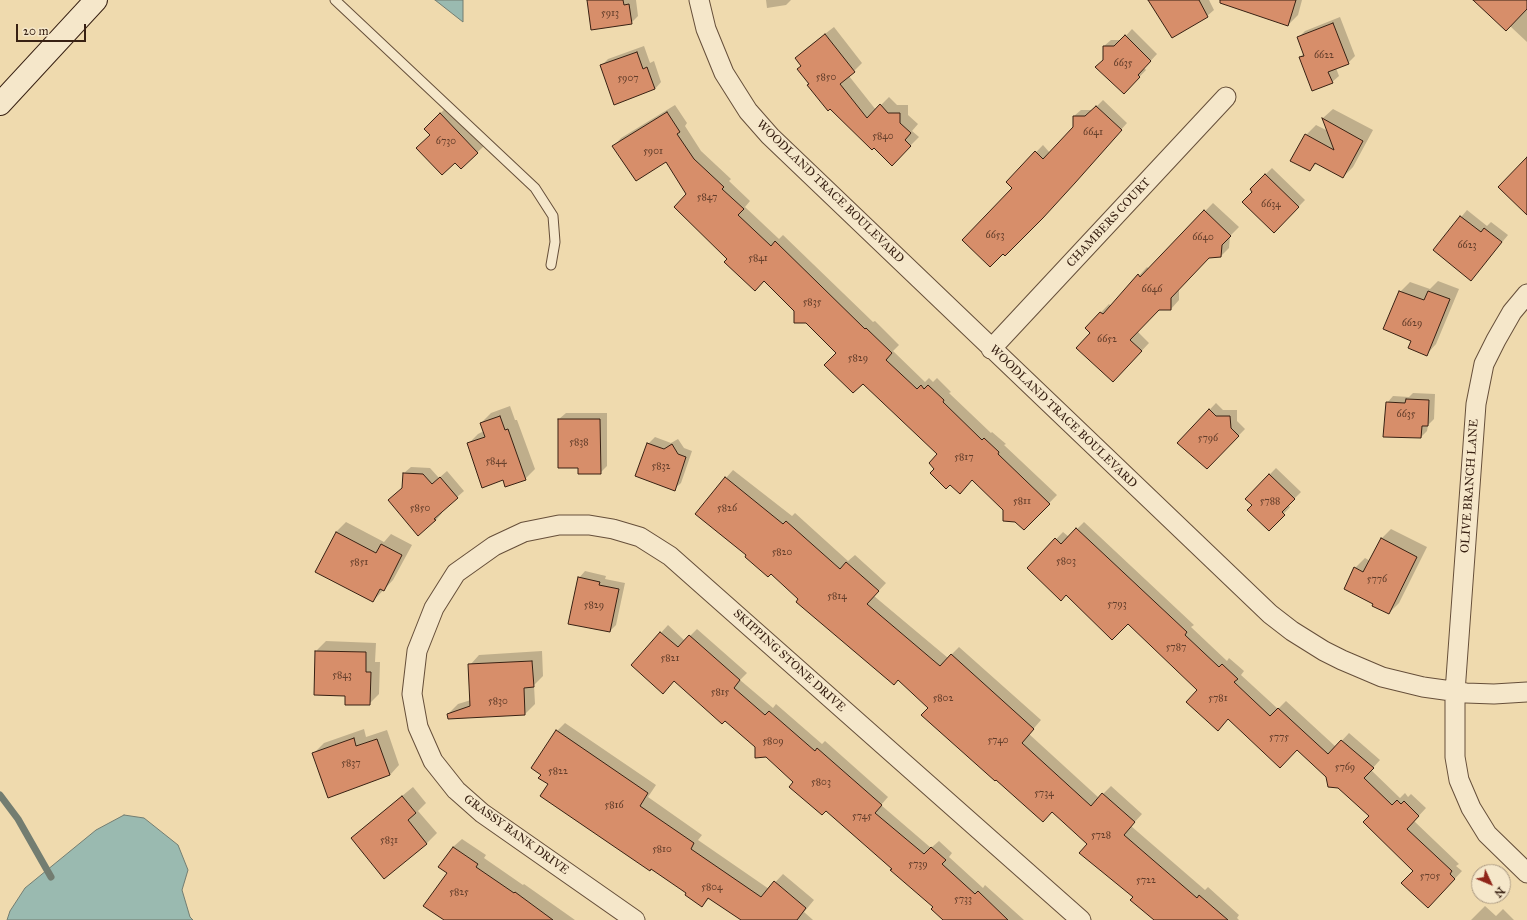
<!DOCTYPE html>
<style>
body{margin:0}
#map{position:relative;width:1527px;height:920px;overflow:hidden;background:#efdaae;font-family:"IM FELL Great Primer",serif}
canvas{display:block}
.north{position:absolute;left:1471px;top:864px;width:40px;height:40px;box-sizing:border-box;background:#f5e7ca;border:1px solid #a99881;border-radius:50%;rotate:134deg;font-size:11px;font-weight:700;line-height:16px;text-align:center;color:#382113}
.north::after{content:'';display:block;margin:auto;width:14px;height:18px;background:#8f2418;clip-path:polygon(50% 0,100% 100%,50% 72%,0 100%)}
.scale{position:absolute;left:16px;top:24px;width:70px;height:18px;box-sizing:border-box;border:2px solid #382113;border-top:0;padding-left:5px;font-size:12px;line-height:14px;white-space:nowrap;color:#382113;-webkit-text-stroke:3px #f5e7ca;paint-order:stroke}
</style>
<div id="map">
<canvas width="1527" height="920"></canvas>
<div class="north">N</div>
<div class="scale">20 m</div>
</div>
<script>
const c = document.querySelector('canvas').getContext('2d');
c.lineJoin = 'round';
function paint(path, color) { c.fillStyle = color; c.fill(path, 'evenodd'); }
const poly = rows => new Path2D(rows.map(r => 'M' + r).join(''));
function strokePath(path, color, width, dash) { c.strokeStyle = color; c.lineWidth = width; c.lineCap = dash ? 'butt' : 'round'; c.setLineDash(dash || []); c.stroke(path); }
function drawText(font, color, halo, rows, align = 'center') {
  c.font = font + ' "IM FELL Great Primer",serif'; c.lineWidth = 3; c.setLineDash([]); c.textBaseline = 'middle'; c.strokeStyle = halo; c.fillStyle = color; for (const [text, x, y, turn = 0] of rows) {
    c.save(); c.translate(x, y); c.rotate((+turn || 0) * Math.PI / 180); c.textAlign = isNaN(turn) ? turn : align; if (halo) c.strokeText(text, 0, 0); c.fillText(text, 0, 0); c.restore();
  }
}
const water = poly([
 [435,0,463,0,463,22,435,0],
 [124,815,144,818,178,845,188,870,182,890,190,917,193,920,7,920,10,911,25,888,96,830,124,815]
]);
const shadow = poly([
 [588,0,636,0,638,16,631,23],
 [766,0,791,0,786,5,767,8],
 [1153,0,1209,0,1214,10,1207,16],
 [1243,0,1302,0,1298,15,1288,25],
 [1474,0,1527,0,1527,42,1510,26],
 [1340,17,1355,56,1348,63,1336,68,1339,76,1332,82,1300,57,1304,53,1298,38,1305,31],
 [834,27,862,63,849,76,876,110,889,97,897,105,908,105,908,115,918,124,912,131,919,137,892,164,810,84,802,66,796,58,804,50],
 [1132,29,1157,54,1144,68,1146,70,1124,93,1104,60,1104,46,1111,40,1122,40],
 [644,46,650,63,654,61,661,82,655,89,601,66,608,59],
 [1103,100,1127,123,1081,175,1013,188,1007,182,1043,145,1050,153,1074,128,1074,116,1081,110,1093,110],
 [675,105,687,123,685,126,701,151,731,179,729,181,750,201,745,207,779,239,783,235,873,322,875,321,899,345,893,351,925,382,929,378,933,382,937,378,951,392,949,393,991,433,992,432,1006,444,1004,445,1057,495,1024,529,973,479,936,469,938,454,764,280,728,259,666,161,614,146,621,138],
 [447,107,484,146,461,168,431,135,431,122],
 [1333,109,1373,130,1353,167,1343,177,1317,163,1310,170,1306,135,1316,125,1328,131,1323,118],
 [1272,168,1305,200,1274,232,1251,189],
 [1213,203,1239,227,1230,236,1229,248,1221,256,1209,257,1179,289,1179,300,1171,309,1159,309,1137,331,1149,343,1121,373,1092,333,1086,328,1109,304,1111,306,1147,267,1149,269],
 [1467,210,1487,226,1491,222,1508,235,1471,280,1434,250],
 [1438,281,1459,289,1436,344,1427,354,1412,341,1400,292,1410,282,1430,289],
 [1413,393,1435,394,1434,419,1428,425,1427,431,1421,437,1387,403,1393,396,1409,397],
 [1216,403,1223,410,1237,410,1237,421,1245,429,1207,468,1178,443],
 [510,406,515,420,517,420,535,469,525,479,504,479,468,444,478,434,484,431,481,423,491,413],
 [566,413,607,413,607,466,600,473,559,419],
 [655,437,671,443,678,439,684,448,692,451,681,483,674,489,648,444],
 [411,467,430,468,439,478,447,471,464,491,440,512,442,513,436,520,419,534,403,487,404,473],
 [1276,468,1301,492,1288,505,1290,507,1269,529,1253,505,1247,498],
 [733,470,792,516,795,513,848,561,855,555,886,583,874,596,948,658,959,647,1041,720,1029,734,1099,798,1111,786,1142,814,1131,826,1205,890,1208,887,1239,915,1237,918,1239,920,1156,920,1134,897,1089,844,1052,811,929,708,898,679,800,599,771,573,748,555,726,478],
 [346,522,384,542,391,534,412,545,393,580,373,601,336,532],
 [1084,522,1194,625,1191,627,1227,661,1229,658,1244,671,1241,675,1278,709,1286,701,1336,747,1349,733,1380,760,1371,770,1400,798,1405,793,1408,797,1411,794,1426,808,1414,821,1459,864,1456,866,1462,871,1435,900,1414,871,1370,816,1297,749,1199,690,1128,622,1066,594,1028,568,1063,532,1069,537],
 [1391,529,1427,547,1399,603,1389,613,1355,568,1365,558,1370,561,1381,539],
 [585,571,606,576,605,579,625,583,616,625,610,631,579,578],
 [668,625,685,641,697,629,747,673,740,680,773,708,776,704,822,744,825,741,888,797,881,805,931,848,939,841,952,853,949,857,983,888,985,885,1024,920,944,920,934,907,893,869,725,720,675,680,632,665],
 [326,641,376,643,375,662,380,662,379,694,369,704,316,651],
 [542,651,543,676,534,685,535,704,525,714,448,714,458,704,471,700,470,665,479,655],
 [565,723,656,785,648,797,702,835,698,840,769,889,783,874,814,900,804,912,813,920,742,920,710,898,702,905,549,784,542,775,557,731],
 [364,729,366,737,387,730,399,765,390,775,314,753,324,743],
 [413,787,426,803,418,811,437,833,427,843,384,878,353,838,363,828],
 [462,839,486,855,484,858,523,885,524,884,575,920,445,920,448,873,440,867,453,847],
 [1485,906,1496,916,1503,909,1514,920,1471,920]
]);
const stream = poly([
 [0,795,18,819,51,877]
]);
const building = poly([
 [587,0,623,0,624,5,629,4,632,24,591,30,587,0],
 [1148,0,1199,0,1208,17,1172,38,1148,0],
 [1220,0,1296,0,1288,26,1220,3,1220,0],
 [1473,0,1527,0,1527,9,1506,31,1473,0],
 [1333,23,1349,64,1328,72,1333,83,1312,91,1299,57,1304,56,1297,37,1333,23],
 [825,34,855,72,840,84,867,118,880,104,888,113,900,113,900,123,911,133,905,140,911,146,892,166,874,148,872,150,830,109,828,111,807,85,809,84,797,69,801,66,795,58,825,34],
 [1125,35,1151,61,1138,75,1140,77,1124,94,1095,67,1103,60,1103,46,1114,46,1125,35],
 [637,52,643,69,647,67,655,89,614,105,600,65,637,52],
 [1096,106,1122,130,1075,183,1043,218,1005,256,1003,254,990,267,962,240,1012,188,1006,182,1035,151,1043,159,1073,127,1073,116,1085,116,1096,106],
 [667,112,680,132,677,134,694,159,724,187,722,189,744,209,738,215,771,246,775,241,865,329,866,328,892,353,886,360,917,389,921,385,924,389,928,385,944,400,943,402,982,440,984,438,999,452,998,454,1050,504,1024,530,1015,522,1003,521,1003,510,972,480,960,494,950,485,946,489,930,473,934,469,929,463,937,454,863,384,853,393,824,365,836,353,806,323,794,323,794,311,764,281,755,291,724,262,727,259,674,207,686,194,666,162,636,181,612,146,667,112],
 [440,113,478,153,461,169,455,163,442,175,416,148,430,135,424,129,440,113],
 [1322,118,1363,141,1343,178,1315,163,1310,171,1290,161,1305,134,1334,150,1322,118],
 [1527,157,1527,215,1498,187,1527,157],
 [1265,174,1299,207,1274,233,1242,202,1252,192,1250,189,1265,174],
 [1204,210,1231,236,1222,245,1221,257,1209,258,1171,298,1171,310,1159,310,1130,340,1142,351,1113,382,1076,348,1090,333,1085,328,1100,312,1103,314,1138,274,1140,277,1204,210],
 [1460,216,1481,232,1484,228,1502,242,1471,281,1433,250,1460,216],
 [1399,291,1424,300,1428,291,1450,299,1427,356,1408,348,1411,341,1383,329,1399,291],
 [1406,399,1429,400,1428,426,1422,426,1421,438,1383,437,1386,402,1405,403,1406,399],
 [1209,409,1216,416,1230,416,1231,428,1239,436,1207,469,1177,443,1209,409],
 [500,416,505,430,508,429,526,480,505,487,503,480,482,488,467,443,485,437,480,423,500,416],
 [558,419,600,419,601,474,578,474,578,468,558,468,558,419],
 [647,443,664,449,672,444,678,454,686,457,675,491,635,476,647,443],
 [403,473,423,474,432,484,440,477,458,498,434,519,436,520,418,536,388,500,402,488,403,473],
 [1269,474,1295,499,1282,512,1285,515,1269,531,1247,510,1252,505,1245,499,1269,474],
 [725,477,783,524,786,521,840,569,846,562,879,591,867,604,940,666,951,654,1034,729,1022,743,1091,806,1102,793,1135,822,1124,835,1197,898,1199,895,1228,920,1154,920,1130,900,1133,897,1079,853,1087,844,1052,812,1043,822,996,780,995,781,921,715,928,708,898,680,894,685,796,602,798,599,771,574,768,577,745,557,746,555,695,514,725,477],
 [1076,528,1187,632,1185,635,1219,667,1222,664,1238,679,1234,682,1270,716,1278,708,1328,754,1341,740,1374,768,1364,778,1392,805,1397,800,1401,804,1404,801,1419,816,1407,829,1452,871,1450,874,1455,879,1428,908,1401,883,1413,871,1363,822,1369,816,1338,788,1328,787,1326,777,1297,750,1280,768,1228,719,1218,731,1186,702,1197,690,1128,624,1112,640,1066,595,1061,601,1027,568,1055,538,1061,544,1076,528],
 [336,532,376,553,381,544,402,555,384,591,380,589,373,602,315,572,336,532],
 [1381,538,1417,557,1389,614,1372,606,1373,604,1344,589,1354,567,1363,572,1381,538],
 [578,577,600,582,599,585,619,589,610,632,568,624,578,577],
 [660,632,678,647,689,635,740,680,734,688,765,715,769,711,815,751,817,748,882,805,875,813,924,854,931,847,946,860,942,864,975,894,978,891,1008,920,943,920,931,909,933,907,890,870,892,869,826,811,822,815,789,787,793,782,766,757,755,758,755,747,725,721,722,724,674,681,663,694,631,665,660,632],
 [315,651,366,652,366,672,371,672,370,705,345,705,345,696,314,695,315,651],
 [532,661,534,687,524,688,525,715,448,719,447,714,470,706,468,664,532,661],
 [556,730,648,793,640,806,694,843,691,849,761,897,774,881,806,908,797,920,741,920,708,898,702,907,685,895,686,893,651,869,650,871,540,796,548,784,538,778,541,775,531,768,556,730],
 [354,738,356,746,377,739,390,775,328,798,312,753,354,738],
 [402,796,416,813,408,820,427,844,384,879,351,838,402,796],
 [453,847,478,864,476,867,514,893,515,892,553,920,444,920,423,906,447,873,438,867,453,847]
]);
const lane = poly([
 [335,0,535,188,553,216,555,242,551,265]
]);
const street = poly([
 [699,0,706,29,724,73,748,111,770,136,1270,614,1292,631,1324,651,1342,660,1382,677,1423,687,1466,693,1494,694,1527,692],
 [1527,294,1512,312,1496,340,1484,364,1476,404,1455,692,1455,757,1459,780,1471,808,1487,834,1527,873],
 [991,349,1226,97],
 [635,920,482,813,456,790,433,761,418,727,412,694,417,651,434,608,456,573,494,546,524,532,559,525,589,525,613,529,640,537,670,556,1081,920]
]);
const secondary = poly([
 [0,104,96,0]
]);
const numberNames = [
 ["5913",610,14],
 ["6622",1324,56],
 ["6635",1123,64],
 ["5850",826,78],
 ["5907",628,79],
 ["6641",1093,133],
 ["5840",883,137],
 ["6730",446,142],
 ["5901",653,152],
 ["5847",707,198],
 ["6634",1271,205],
 ["6653",995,236],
 ["6640",1203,238],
 ["6623",1467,246],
 ["5841",758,259],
 ["6646",1152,290],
 ["5835",812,303],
 ["6629",1412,324],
 ["6652",1107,340],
 ["5829",858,359],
 ["6635",1406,415],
 ["5796",1208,439],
 ["5838",579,443],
 ["5817",964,458],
 ["5844",496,462],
 ["5832",661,467],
 ["5811",1022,502],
 ["5788",1270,502],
 ["5850",420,509],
 ["5826",727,509],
 ["5820",782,553],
 ["5803",1066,562],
 ["5851",359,563],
 ["5776",1377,580],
 ["5814",837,597],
 ["5793",1117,605],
 ["5829",594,606],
 ["5787",1176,648],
 ["5821",670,659],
 ["5843",342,676],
 ["5815",720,693],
 ["5802",943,699],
 ["5781",1218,699],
 ["5830",498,702],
 ["5775",1279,738],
 ["5740",998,741],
 ["5809",773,742],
 ["5837",351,764],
 ["5769",1345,768],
 ["5822",558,772],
 ["5803",821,783],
 ["5734",1044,794],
 ["5816",614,806],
 ["5745",862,817],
 ["5728",1101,836],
 ["5831",389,841],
 ["5810",662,850],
 ["5739",918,865],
 ["5705",1430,877],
 ["5722",1146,881],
 ["5804",712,888],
 ["5825",459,893],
 ["5733",963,900]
];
const streetNames = [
 ["WOODLAND TRACE BOULEVARD",830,192,44],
 ["CHAMBERS COURT",1109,223,-47],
 ["WOODLAND TRACE BOULEVARD",1063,417,44],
 ["OLIVE BRANCH LANE",1470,486,-86],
 ["SKIPPING STONE DRIVE",789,661,42],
 ["GRASSY BANK DRIVE",516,835,36]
];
paint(water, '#9abab0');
strokePath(water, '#737d71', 1);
paint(shadow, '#0003');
strokePath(stream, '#737d71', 7);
paint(building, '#d78e6a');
strokePath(building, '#382113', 1);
strokePath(lane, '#664f3a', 11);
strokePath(street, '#664f3a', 21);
strokePath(secondary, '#382113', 24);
strokePath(lane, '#f5e7ca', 9);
strokePath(street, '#f5e7ca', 19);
strokePath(secondary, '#f5e7ca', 22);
drawText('10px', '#603c29', null, numberNames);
drawText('12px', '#382113', '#f5e7ca', streetNames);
</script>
